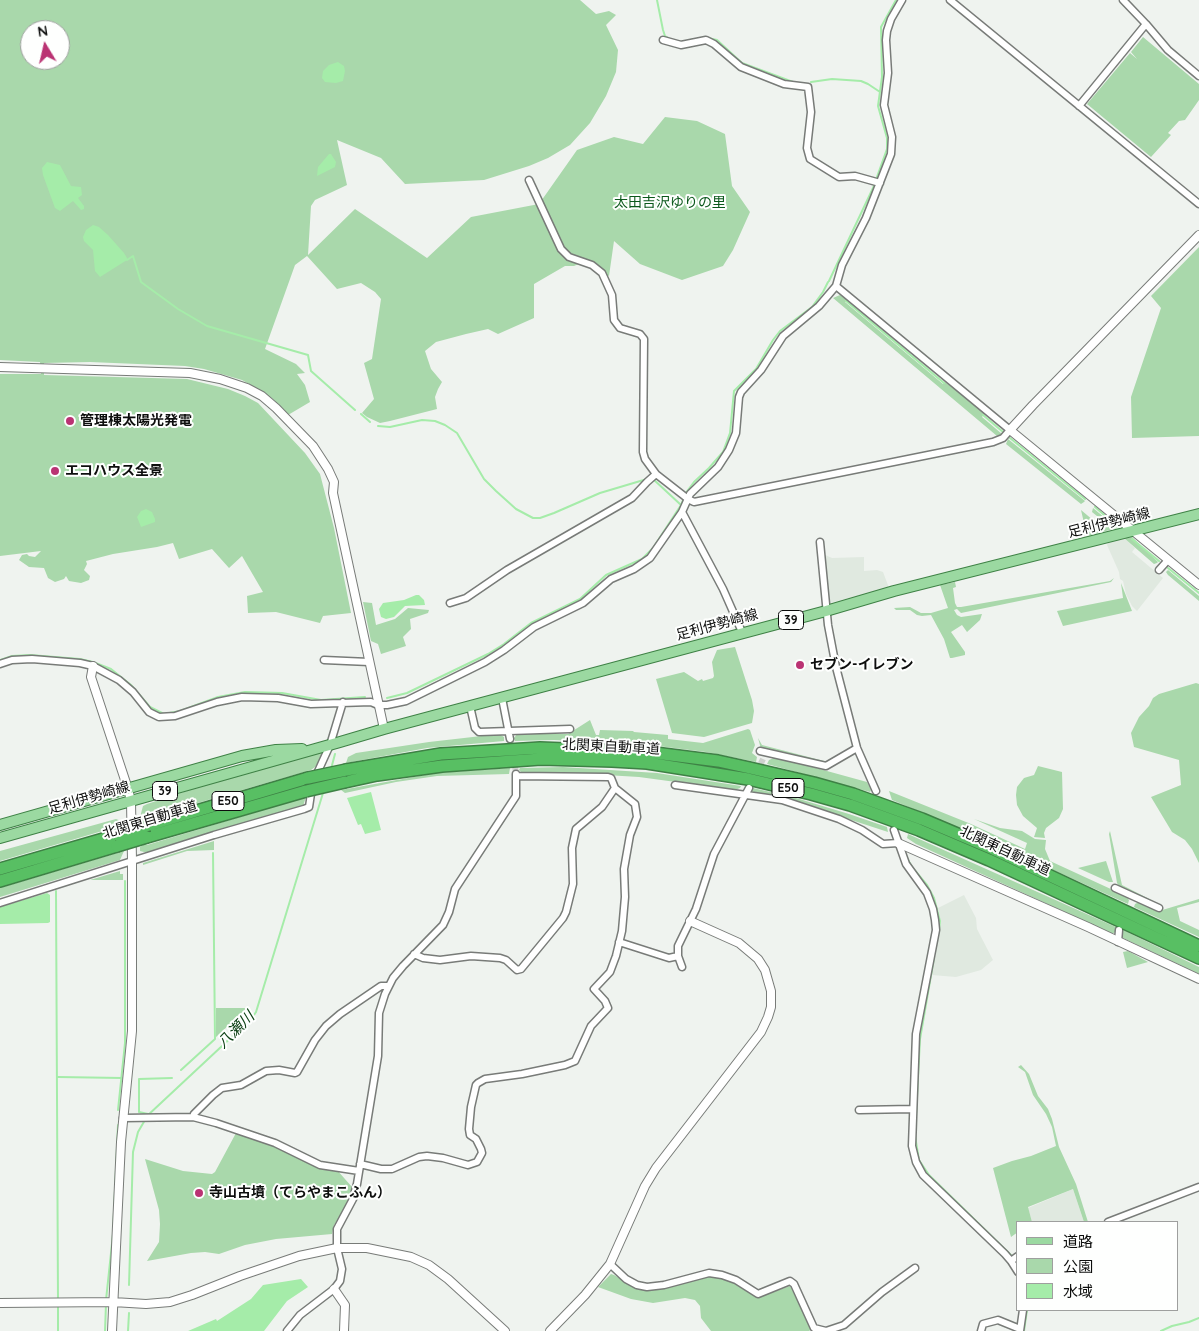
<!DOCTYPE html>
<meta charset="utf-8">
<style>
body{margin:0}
#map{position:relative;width:1199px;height:1331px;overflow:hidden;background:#eff3ef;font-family:Quicksand,"Noto Sans JP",sans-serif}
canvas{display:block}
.legend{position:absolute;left:1016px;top:1221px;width:162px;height:90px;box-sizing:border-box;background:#fefffe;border:1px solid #9e9f9e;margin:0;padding:6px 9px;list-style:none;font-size:15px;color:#0d0e0d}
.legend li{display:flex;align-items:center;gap:10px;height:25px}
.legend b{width:25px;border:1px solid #9e9f9e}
.north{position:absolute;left:20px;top:20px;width:50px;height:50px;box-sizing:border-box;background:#fefffe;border:1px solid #9e9f9e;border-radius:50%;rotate:351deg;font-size:14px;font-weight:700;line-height:20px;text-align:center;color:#0d0e0d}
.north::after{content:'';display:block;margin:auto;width:18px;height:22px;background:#ba3373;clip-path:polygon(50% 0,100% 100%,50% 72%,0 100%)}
</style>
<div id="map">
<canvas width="1199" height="1331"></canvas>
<ul class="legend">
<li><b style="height:6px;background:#9bd9a1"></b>道路</li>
<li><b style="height:14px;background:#a9d8ab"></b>公園</li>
<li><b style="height:14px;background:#a5eca9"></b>水域</li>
</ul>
<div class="north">N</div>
</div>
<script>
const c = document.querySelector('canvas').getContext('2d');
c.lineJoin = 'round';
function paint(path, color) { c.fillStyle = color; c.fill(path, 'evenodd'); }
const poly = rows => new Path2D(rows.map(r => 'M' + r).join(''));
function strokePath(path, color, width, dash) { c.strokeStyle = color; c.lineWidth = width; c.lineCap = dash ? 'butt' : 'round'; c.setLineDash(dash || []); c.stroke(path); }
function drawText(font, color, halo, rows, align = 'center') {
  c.font = font + ' Quicksand,"Noto Sans JP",sans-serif'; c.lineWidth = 4; c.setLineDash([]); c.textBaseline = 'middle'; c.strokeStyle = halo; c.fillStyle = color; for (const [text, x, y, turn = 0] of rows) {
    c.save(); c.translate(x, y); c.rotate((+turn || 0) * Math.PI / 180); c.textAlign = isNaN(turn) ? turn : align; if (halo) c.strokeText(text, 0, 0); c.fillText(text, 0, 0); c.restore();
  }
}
const built = poly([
 [1124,538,1135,548,1132,552,1163,578,1137,611,1132,606,1126,594,1123,581,1120,579,1119,572,1107,545,1108,543],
 [823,554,832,558,864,557,864,571,877,570,883,572,889,588,830,603,826,601],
 [964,895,976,918,977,929,993,960,981,970,956,977,932,975,941,922,938,908],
 [1073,1189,1084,1222,1032,1222,1028,1208]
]);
const green = poly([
 [0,0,580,0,596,14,609,11,616,15,606,25,618,50,616,72,606,96,590,123,570,145,548,158,529,166,484,180,405,184,381,158,337,140,347,185,315,200,311,206,308,255,355,209,427,258,471,217,539,204,577,150,614,137,643,144,665,117,697,121,725,134,732,186,750,212,733,250,723,266,682,280,640,264,614,241,609,276,581,263,574,266,565,266,534,284,534,318,498,334,488,329,466,334,436,342,425,351,431,369,442,382,438,389,435,397,437,409,390,421,380,423,367,417,362,413,374,399,364,363,372,359,381,299,375,292,361,283,337,289,307,256,295,265,265,349,296,364,305,373,297,374,305,385,310,402,288,415,273,399,256,388,242,380,204,369,185,366,90,362,44,363,44,375,187,379,228,389,245,396,258,403,305,453,320,474,334,528,351,613,323,616,320,623,276,612,248,613,247,596,263,592,242,556,229,568,212,549,179,559,173,543,157,547,113,554,86,561,87,564,84,570,90,576,89,580,81,583,69,581,66,576,64,579,55,582,48,578,44,568,29,567,19,560,22,555,27,554,29,556,35,557,41,551,0,556,0,374,41,374,40,362,0,360],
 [30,30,60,30,60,60,30,60],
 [1143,37,1199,84,1199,100,1185,120,1179,121,1168,133,1171,135,1151,157,1087,104,1130,53,1137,59,1131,52],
 [1199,247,1199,436,1132,438,1131,397,1161,308,1151,296],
 [840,295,847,300,845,302,943,384,945,382,985,413,982,417,1002,434,997,436,833,298],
 [1008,439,1085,501,1084,502,1081,504,1006,444],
 [1093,508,1117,528,1087,536,1081,510,1100,526,1107,524,1092,512],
 [1132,537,1158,562,1157,563,1154,564,1124,538],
 [1168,570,1199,596,1199,601,1168,575,1166,572],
 [1114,578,1111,582,961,613,957,609,954,610,957,615,961,617,982,614,980,620,967,632,962,625,951,632,965,652,965,655,952,658,950,658,944,639,931,615,922,616,917,615,910,610,896,610,894,608,910,607,921,613,931,613,948,608,940,585,955,582,956,587,953,588,955,603,957,607,961,607,1110,581],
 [1121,583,1132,611,1063,626,1057,611,1123,598],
 [363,602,372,603,376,625,395,619,408,608,429,610,428,613,410,619,411,629,403,637,406,646,381,654,378,644,371,641],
 [735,647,752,700,754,711,752,723,704,737,672,733,656,679,684,672,698,681,702,679,703,681,713,678,714,676,712,662,717,650],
 [1196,683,1199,684,1199,863,1192,849,1185,840,1172,832,1151,797,1181,785,1179,760,1134,747,1131,733,1139,717,1149,706,1153,698,1159,694],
 [590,720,596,735,599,735,600,730,633,731,634,732,668,735,668,739,703,743,748,729,750,730,755,745,752,753,757,757,756,762,706,752,650,745,554,740,515,741,514,738,517,734,568,734],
 [499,734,504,737,504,741,427,748,346,763,348,757,356,753,429,742],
 [758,738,762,745,828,762,823,764,761,749],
 [324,752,324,754,315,767,311,770,146,818,143,813,140,817,143,806,147,804,193,789],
 [776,757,867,782,871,790,870,792,767,764,769,760],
 [1038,766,1062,772,1063,809,1059,818,1046,828,1044,833,1045,838,1034,837,1037,828,1023,816,1017,805,1016,795,1017,787,1024,778,1034,775],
 [563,767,657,773,741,786,740,788,735,790,639,777,572,773,522,773,519,770,520,768],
 [510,768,509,774,437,776,396,782,345,793,341,790,436,773],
 [753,788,796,798,849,814,887,827,888,832,787,799,751,792],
 [889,791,971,824,1025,849,1027,843,974,819,1000,828,1022,831,1035,839,1046,840,1045,849,1050,861,1126,896,1129,900,1128,904,994,843,892,800],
 [306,797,303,806,151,852,144,852,140,851,140,847,145,844,147,845],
 [116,819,121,821,123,827,116,827,0,861,0,851],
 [1110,831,1122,885,1161,905,1159,906,1120,887,1117,883,1109,834],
 [908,834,1118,928,1114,933,1111,933,916,844,907,838],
 [214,841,214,850,187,851,143,865,143,863],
 [124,851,120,860,0,897,0,888],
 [1106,861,1113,882,1109,882,1078,868],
 [120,871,120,874,123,874,123,880,90,880],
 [1199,899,1199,902,1177,908,1180,921,1199,930,1199,937,1134,907,1135,904,1139,902,1159,911],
 [1123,930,1199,967,1199,974,1123,938,1121,933],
 [1128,951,1148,962,1127,968,1123,952],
 [216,1008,246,1008,243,1012,216,1037],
 [1021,1065,1029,1074,1038,1096,1048,1109,1052,1119,1059,1147,1076,1184,1088,1222,1084,1222,1073,1189,1028,1207,1032,1222,1018,1222,1018,1232,1011,1237,993,1168,1012,1161,1031,1156,1056,1146,1052,1127,1046,1114,1033,1095,1025,1072,1018,1067],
 [236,1133,274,1145,337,1170,352,1187,346,1207,334,1225,332,1234,276,1239,245,1245,219,1254,205,1252,191,1253,147,1261,159,1242,160,1224,159,1210,145,1159,183,1171,212,1174,215,1172],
 [611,1274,614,1275,633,1286,647,1290,660,1289,709,1274,736,1280,755,1296,760,1297,790,1286,812,1329,809,1331,711,1331,701,1318,700,1306,695,1300,685,1298,653,1303,631,1299,598,1287]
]);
const water = poly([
 [338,62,344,66,345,71,343,81,336,83,325,82,322,78,323,71,329,65],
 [329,154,331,154,336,162,335,167,317,176,318,167],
 [47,162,60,165,71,186,81,187,82,195,78,198,84,206,84,209,81,210,73,201,60,211,55,208,43,175,42,168],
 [93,225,99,227,108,235,124,253,127,258,127,260,100,277,95,271,93,250,84,241,83,237,86,230],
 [146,509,152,512,155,519,155,522,141,527,137,517,141,511],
 [416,595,419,595,424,600,425,605,405,606,394,617,386,619,381,617,379,609,383,603,404,600],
 [371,792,381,830,365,834,361,824,358,825,347,798],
 [47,893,50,895,50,922,48,923,0,924,0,907],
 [301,1279,308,1287,287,1301,264,1331,188,1331,216,1319,217,1321,251,1299,263,1285]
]);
const stream = poly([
 [657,0,663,30,665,36,670,39],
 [703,37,717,40,742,63,793,82],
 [687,41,694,39],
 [1169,47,1179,55],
 [811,82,832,79,861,81,868,84,880,92],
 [127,260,133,256,141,282,178,309,207,326,308,355,311,371,355,410],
 [829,281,873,188,887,149,887,138,878,106,882,77,881,27,896,0],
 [846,301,944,383],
 [361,414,370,422],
 [983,415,1003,432],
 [378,426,390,427,422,420,435,421,445,425,457,433,484,479,496,491,516,509,533,518,540,518,554,513,600,493,647,479],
 [1010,438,1085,499],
 [653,479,681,505],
 [685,494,694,482,709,468,723,452,730,433,734,391,756,369,773,340,780,331,812,307,823,292,828,282],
 [1095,507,1118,527],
 [1132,539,1159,561],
 [1168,568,1199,593],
 [0,660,12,656,30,655,80,659,93,662,111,669,131,685,150,707,164,714,180,711,218,697,245,692,282,693,321,700,365,697],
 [387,698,407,693,488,654,504,644,531,623,580,599,606,575,642,559,653,548,681,505,684,498],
 [331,769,335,754],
 [907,858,912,867,927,885,934,898,940,921,939,931],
 [56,891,58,1301],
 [934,958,920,1039,915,1136,919,1160,929,1175,1018,1262],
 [181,1070,215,1039,213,853],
 [58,1077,122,1078],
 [118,1110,125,1043,125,881],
 [148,1114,139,1112,139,1079,172,1078],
 [147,1116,252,1018,256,1012,323,793],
 [129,1285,133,1152,138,1132,145,1120],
 [106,1300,113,1234,118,1125],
 [58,1306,58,1331],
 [105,1331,106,1304],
 [128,1331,129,1313],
 [1024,1331,1027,1310],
 [1161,1331,1172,1326,1189,1322,1199,1318]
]);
const minorTunnel = poly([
 [510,739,516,772],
 [757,772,763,759]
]);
const minor = poly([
 [950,0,1199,204],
 [1123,0,1146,24,1168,50,1199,76],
 [663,40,681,45,706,40,714,44,741,67,784,84,808,87,811,112,807,148,810,159,839,177,855,176,880,183],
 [1079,106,1146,24],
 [529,180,561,249,569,257,592,265,602,273,612,295,614,320,620,328,640,334,644,339,643,452,645,459,656,474,688,499,694,502,993,442,1003,438,1010,430,836,286],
 [682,512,723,589,742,632],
 [820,542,828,625,836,667,857,748,876,791],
 [1159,570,1168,560],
 [450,603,466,598,507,570,632,498,647,482,656,474],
 [324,660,369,662],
 [0,664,12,660,32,659,80,663,93,666,119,680,133,692,149,712,159,717,175,716,217,702,242,697,278,698,311,704,371,702,378,705,387,705,406,701,485,662,504,650,534,627,583,603,611,579,634,569,650,558,682,512,690,494,718,467,729,450,736,433,739,397,741,392,761,370,783,336,819,306,836,286,842,265,866,218,891,154,892,137,884,105,888,73,886,40,887,31,891,19,902,0],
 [502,698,510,739],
 [470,706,475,728,479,732,570,729],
 [760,751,826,766,857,748],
 [315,778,330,745,343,702],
 [675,785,782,800,839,819,862,830,883,844,898,843],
 [894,830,906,864,927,893,933,909,935,920,936,930,916,1034,912,1146,916,1162,923,1175,1005,1254,1011,1261,1018,1272],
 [1115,888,1159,908],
 [0,903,214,835,304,809,309,807,312,787],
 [619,942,669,958,678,956],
 [1118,942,1119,930],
 [414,954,423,958,440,960,471,956,500,958,506,960,517,970,521,969,563,918,566,912,573,884,572,848,576,829,602,807,615,788],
 [682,967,678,956,678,946,696,909,714,854,749,788],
 [859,1110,912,1109],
 [193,1117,194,1114,213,1095,222,1088,241,1085,266,1071,279,1070,295,1073,297,1072,315,1040,326,1026,340,1014,381,986,388,986],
 [123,1118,193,1117,216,1123,275,1143,320,1165,359,1171],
 [360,1164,381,1169,392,1169,419,1157,427,1156,443,1158,468,1165,477,1162,482,1153,481,1149,476,1139,470,1135,469,1129,471,1107,476,1085,478,1083,485,1079,522,1074,565,1065,575,1061,591,1026,608,1008,605,1001,594,989,610,972,616,956,622,931,625,897,624,869,630,835,637,817,635,804,615,788,611,778,608,777,516,776],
 [1108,1222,1199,1187],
 [1011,1261,1018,1256],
 [610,1264,626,1279,637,1285,647,1287,664,1285,709,1273,722,1275,736,1280,758,1294,790,1281,794,1284,814,1328,826,1331,844,1325,882,1292,915,1268],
 [287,1331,300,1315,334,1289,340,1281,342,1269,337,1248,337,1229,353,1199,357,1184,378,1056,379,1013,385,994,393,978,403,966,443,925,449,912,455,889,516,796,516,774],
 [981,1331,983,1324,998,1320,1020,1329],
 [1020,1331,1023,1310]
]);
const tertiary = poly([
 [1199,235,1033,405,1010,430,1199,585],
 [0,367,190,373,220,379,247,388,262,396,276,408,313,446,328,469,334,482,333,493,384,729],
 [93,666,91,677,128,789,131,801,132,861,132,1031,121,1142,112,1331],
 [898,843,1088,927,1199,979],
 [334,1289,345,1305,344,1331],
 [0,1303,113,1302,146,1304,170,1302,192,1295,240,1276,299,1256,337,1248,367,1248,411,1257,429,1265,448,1279,505,1331],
 [550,1331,585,1295,610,1264,645,1186,656,1168,761,1032,768,1017,771,1007,771,991,765,970,758,959,739,943,690,921]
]);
const primary = poly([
 [0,825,242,756,276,750,302,749],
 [0,838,340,742,384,729,826,611,894,591,1199,514]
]);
const motorway = poly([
 [346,770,441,754,540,748,647,752,718,761,750,768,814,783,853,794,922,819,993,849,1199,946],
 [345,782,377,775,442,766,541,759,612,761,647,763,748,779,811,794,850,805,919,830,989,860,1199,958],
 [149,825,308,778],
 [147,837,306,791],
 [0,869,117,835],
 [0,881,117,846]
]);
const motorwayBridge = poly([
 [308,778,346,770],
 [306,791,345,782],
 [117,835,149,825],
 [117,846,147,837]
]);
const markers = [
 [70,421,5,"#ba3373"],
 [55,471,5,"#ba3373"],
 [800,665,5,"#ba3373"],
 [199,1193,5,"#ba3373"]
];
const shields = [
 [791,620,25],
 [788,788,32],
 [165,791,25],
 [228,801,32]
];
const shieldNames = [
 ["39",791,620],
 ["E50",788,788],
 ["39",165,791],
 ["E50",228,801]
];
const parkNames = [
 ["太田吉沢ゆりの里",670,203]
];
const poiNames = [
 ["管理棟太陽光発電",80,421],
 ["エコハウス全景",65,471],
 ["セブン-イレブン",810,665],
 ["寺山古墳（てらやまこふん）",209,1193]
];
const streetNames = [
 ["足利伊勢崎線",1109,523,-14],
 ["足利伊勢崎線",717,625,-15],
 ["北関東自動車道",611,747,3],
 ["足利伊勢崎線",89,798,-16],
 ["北関東自動車道",150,820,-17],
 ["北関東自動車道",1005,851,25]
];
const waterNames = [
 ["八瀬川",236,1030,-45]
];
paint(built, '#e0e9e0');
paint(green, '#a9d8ab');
paint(water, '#a5eca9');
strokePath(stream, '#a5eca9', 2);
strokePath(minorTunnel, '#cdd1cd', 6, [6, 3]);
strokePath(minor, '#787b78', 9);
strokePath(tertiary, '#787b78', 10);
strokePath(primary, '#3e8145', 12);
strokePath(motorway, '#3e8145', 14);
strokePath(minor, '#fff', 6);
strokePath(tertiary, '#fff', 8);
strokePath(primary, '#9bd9a1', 10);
strokePath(motorway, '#58bf63', 11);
strokePath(motorwayBridge, '#3e8145', 14, []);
strokePath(motorwayBridge, '#58bf63', 11);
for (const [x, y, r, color] of markers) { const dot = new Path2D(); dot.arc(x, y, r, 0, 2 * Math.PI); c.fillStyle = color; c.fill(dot); strokePath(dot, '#fefffe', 2); }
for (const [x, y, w] of shields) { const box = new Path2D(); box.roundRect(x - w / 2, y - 9.5, w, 19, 4); c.fillStyle = '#fefffe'; c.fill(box); strokePath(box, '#0d0e0d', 1); }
drawText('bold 12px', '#0d0e0d', null, shieldNames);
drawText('14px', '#0b581b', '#fefffe', parkNames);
drawText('bold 14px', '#0d0e0d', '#fefffe', poiNames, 'left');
drawText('14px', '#0d0e0d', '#fefffe', streetNames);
drawText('italic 15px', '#0f4217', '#fefffe', waterNames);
</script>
